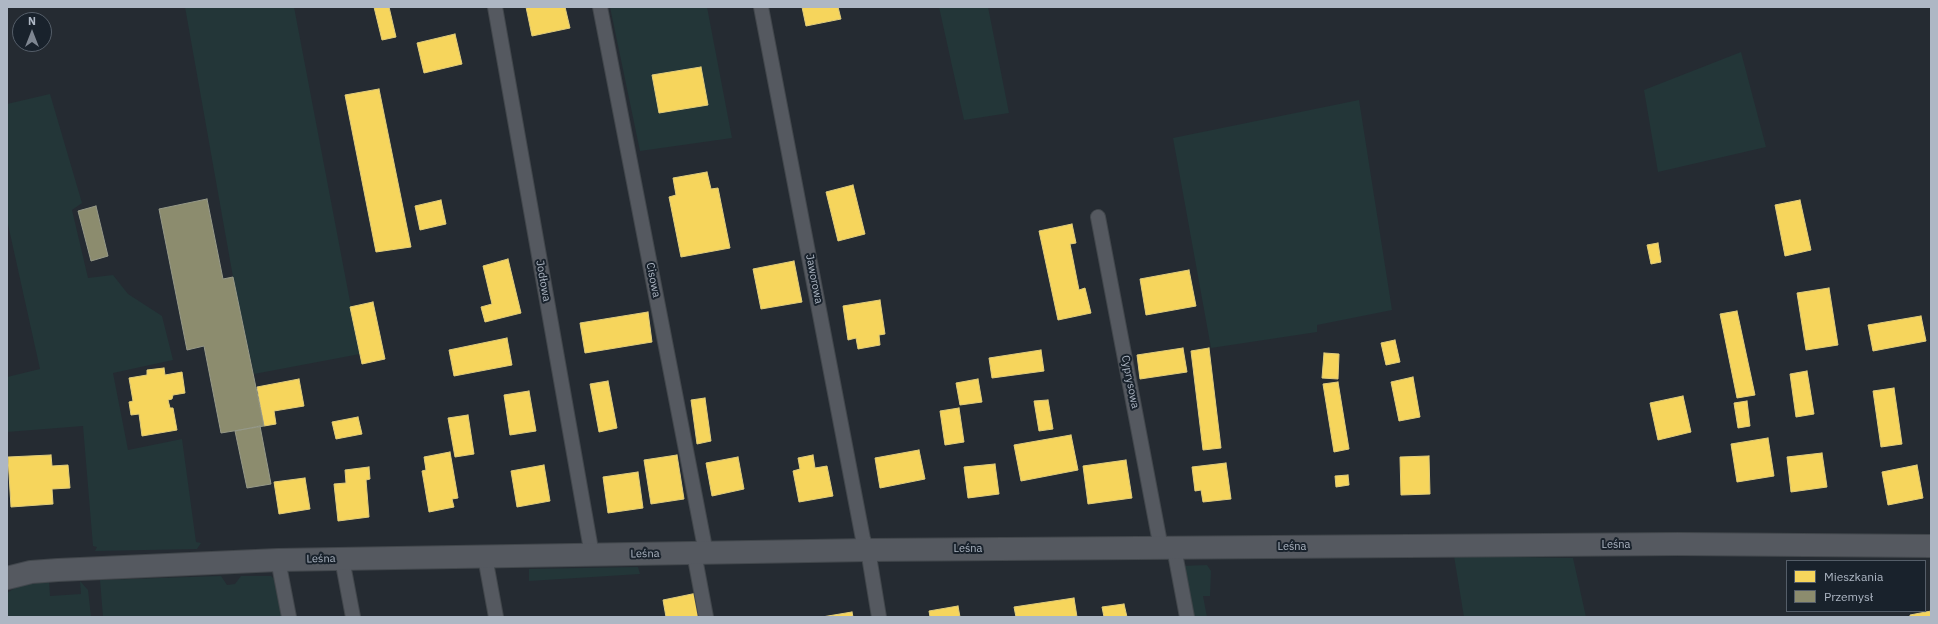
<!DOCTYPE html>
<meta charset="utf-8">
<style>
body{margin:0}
#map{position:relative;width:1938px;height:624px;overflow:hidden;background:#252b32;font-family:"IBM Plex Sans",sans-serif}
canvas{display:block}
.frame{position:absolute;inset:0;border:8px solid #aeb7c4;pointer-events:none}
.legend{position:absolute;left:1786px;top:560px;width:140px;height:52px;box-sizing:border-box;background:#19222c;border:1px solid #555e69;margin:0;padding:5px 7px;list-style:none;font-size:12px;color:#aeb7c4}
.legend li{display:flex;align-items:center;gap:8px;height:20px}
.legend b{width:20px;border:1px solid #555e69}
.north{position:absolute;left:12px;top:12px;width:40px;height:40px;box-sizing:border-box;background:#19222c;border:1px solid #555e69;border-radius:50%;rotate:0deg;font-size:11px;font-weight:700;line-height:16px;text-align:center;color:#aeb7c4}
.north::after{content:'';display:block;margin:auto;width:14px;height:18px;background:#7e8691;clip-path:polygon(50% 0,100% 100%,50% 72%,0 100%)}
</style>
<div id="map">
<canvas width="1938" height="624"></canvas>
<div class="frame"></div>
<ul class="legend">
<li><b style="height:11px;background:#f6d55c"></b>Mieszkania</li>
<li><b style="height:11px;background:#8c8c6e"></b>Przemysł</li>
</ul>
<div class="north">N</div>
</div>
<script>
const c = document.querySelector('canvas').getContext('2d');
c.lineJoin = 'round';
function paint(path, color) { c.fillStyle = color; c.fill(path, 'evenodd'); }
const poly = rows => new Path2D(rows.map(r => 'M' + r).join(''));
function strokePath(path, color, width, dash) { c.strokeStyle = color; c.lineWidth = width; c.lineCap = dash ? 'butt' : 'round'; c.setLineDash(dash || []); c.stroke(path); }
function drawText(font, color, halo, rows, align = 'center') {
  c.font = font + ' "IBM Plex Sans",sans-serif'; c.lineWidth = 4; c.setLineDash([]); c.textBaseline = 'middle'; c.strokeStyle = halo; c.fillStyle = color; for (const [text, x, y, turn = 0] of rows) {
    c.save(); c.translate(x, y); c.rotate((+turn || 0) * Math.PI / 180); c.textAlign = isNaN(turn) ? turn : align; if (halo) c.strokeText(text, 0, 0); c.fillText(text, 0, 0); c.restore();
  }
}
const green = poly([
 [185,7,294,7,360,354,254,374,233,277],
 [610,7,707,7,732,138,640,151],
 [939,7,988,7,1009,113,964,120],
 [1741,52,1766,147,1658,172,1644,90],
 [50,94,82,203,72,210,88,278,113,275,128,294,162,316,173,360,113,373,128,450,182,439,196,542,201,543,197,549,95,551,97,547,93,546,83,426,7,432,7,377,40,369,7,220,7,104],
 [1359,100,1392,310,1317,325,1317,332,1211,348,1173,138],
 [1454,556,1573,558,1586,617,1464,617],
 [1207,565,1211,571,1210,596,1203,596,1207,617,1190,617,1181,566],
 [638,567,640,574,529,581,529,569],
 [221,576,227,585,235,584,241,576,271,576,279,584,285,617,103,617,100,580],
 [49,581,50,596,81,594,80,581,88,590,91,617,7,617,7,593,18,586]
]);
const homes = poly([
 [374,7,389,7,396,37,382,40,374,7],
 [526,7,565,7,570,28,532,36,526,7],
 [802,7,838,7,841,19,806,26,802,7],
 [455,34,462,64,424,73,417,43,455,34],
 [701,67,708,105,659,113,652,75,701,67],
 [379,89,411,247,376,252,345,95,379,89],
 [707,172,711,189,718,188,730,248,681,257,669,197,676,195,673,178,707,172],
 [853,185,865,234,838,241,826,192,853,185],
 [441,200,446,224,420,230,415,206,441,200],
 [1800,200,1811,250,1785,256,1775,205,1800,200],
 [1072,224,1076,243,1070,244,1079,290,1085,288,1091,313,1058,320,1039,231,1072,224],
 [1658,243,1661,262,1651,264,1647,245,1658,243],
 [508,259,521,313,485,322,481,307,492,304,483,266,508,259],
 [794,261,802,302,761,309,753,269,794,261],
 [1189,270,1196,306,1146,315,1140,279,1189,270],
 [1829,288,1838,345,1806,350,1797,293,1829,288],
 [880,300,885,334,879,335,880,345,858,349,856,338,848,340,843,306,880,300],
 [373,302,385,359,362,364,350,307,373,302],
 [1737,311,1755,395,1737,398,1720,314,1737,311],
 [648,312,652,342,585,353,580,323,648,312],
 [1921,316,1926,341,1873,351,1868,325,1921,316],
 [507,338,512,365,454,376,449,350,507,338],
 [1395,340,1400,362,1386,365,1381,343,1395,340],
 [1183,348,1187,372,1140,379,1137,355,1183,348],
 [1209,348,1221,448,1203,450,1191,351,1209,348],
 [1041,350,1044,371,992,378,989,358,1041,350],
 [1324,353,1339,354,1338,379,1322,378,1324,353],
 [164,368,165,375,182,372,185,393,173,395,172,399,168,400,170,408,173,408,177,430,142,436,139,414,131,415,129,402,133,401,129,378,147,375,147,370,164,368],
 [1807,371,1814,414,1796,417,1790,374,1807,371],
 [1413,377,1420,417,1399,421,1391,382,1413,377],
 [299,379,304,406,274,411,276,424,264,426,257,387,299,379],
 [978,379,982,402,960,405,956,383,978,379],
 [608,381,617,428,599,432,590,384,608,381],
 [1338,382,1349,449,1334,452,1323,384,1338,382],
 [1894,388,1902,444,1881,447,1873,391,1894,388],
 [529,391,536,431,510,435,504,395,529,391],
 [1683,396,1691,432,1658,440,1650,403,1683,396],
 [705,398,711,441,697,444,691,400,705,398],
 [1048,400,1053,429,1039,431,1034,401,1048,400],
 [1747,401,1750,426,1738,428,1734,403,1747,401],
 [959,408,964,442,945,445,940,411,959,408],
 [468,415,474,454,455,457,448,418,468,415],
 [358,417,362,434,336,439,332,422,358,417],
 [1071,435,1078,470,1021,481,1014,445,1071,435],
 [1768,438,1774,476,1737,482,1731,444,1768,438],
 [919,450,925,479,880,488,875,458,919,450],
 [450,452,458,498,452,499,454,507,429,512,422,471,426,470,424,457,450,452],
 [1822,453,1827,487,1791,492,1787,457,1822,453],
 [51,455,52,466,68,465,70,488,52,489,53,504,11,507,8,457,51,455],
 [677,455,684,499,651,504,644,460,677,455],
 [813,455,815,468,827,466,833,496,799,502,793,471,800,469,798,458,813,455],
 [1429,456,1430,494,1401,495,1400,457,1429,456],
 [738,457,744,489,712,496,706,463,738,457],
 [1126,460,1132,498,1088,504,1083,466,1126,460],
 [1226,463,1231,499,1203,502,1201,490,1195,491,1192,467,1226,463],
 [995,464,999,494,968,498,964,467,995,464],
 [544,465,550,501,517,507,511,471,544,465],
 [1917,465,1923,498,1888,505,1882,472,1917,465],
 [369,467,370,479,366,480,369,517,338,521,334,484,346,483,345,470,369,467],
 [638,472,643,508,608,513,603,477,638,472],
 [1348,475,1349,485,1336,487,1335,476,1348,475],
 [305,478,310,509,279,514,274,482,305,478],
 [697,593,701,617,666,617,663,600,697,593],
 [1074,598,1077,617,1016,617,1014,607,1074,598],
 [1124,604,1127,617,1104,617,1102,607,1124,604],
 [958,606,960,617,930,617,929,611,958,606],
 [1931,611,1931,617,1910,617,1910,615,1931,611],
 [852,612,853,617,822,617,852,612]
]);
const industry = poly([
 [207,199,223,279,233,277,264,426,221,433,204,346,187,350,159,209,207,199],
 [96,206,108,256,91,261,78,211,96,206],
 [260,426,271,484,247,488,235,431,260,426]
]);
const service = poly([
 [495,7,592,555],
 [600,7,706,553],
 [761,7,863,539,868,550,879,617],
 [1098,217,1161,548],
 [1174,548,1187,617],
 [694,553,706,617],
 [485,557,496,617],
 [342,559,353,617],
 [278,560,289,617]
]);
const tertiary = poly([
 [7,578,31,572,58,570,278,560,868,550,1678,544,1931,546]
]);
const streetNames = [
 ["Jaworowa",814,279,79],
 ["Cisowa",653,280,79],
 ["Jodłowa",543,281,80],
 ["Cyprysowa",1130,382,79],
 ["Leśna",1616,545],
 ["Leśna",1292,547],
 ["Leśna",968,549],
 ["Leśna",645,554,-1],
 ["Leśna",321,559,-1]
];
paint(green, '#233638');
paint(homes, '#f6d55c');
strokePath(homes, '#e0cc7b', 1);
paint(industry, '#8c8c6e');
strokePath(industry, '#969988', 1);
strokePath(service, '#42474c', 16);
strokePath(tertiary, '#42474c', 24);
strokePath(service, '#555960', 14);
strokePath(tertiary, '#555960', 22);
drawText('11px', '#aeb7c4', '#19222c', streetNames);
</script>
